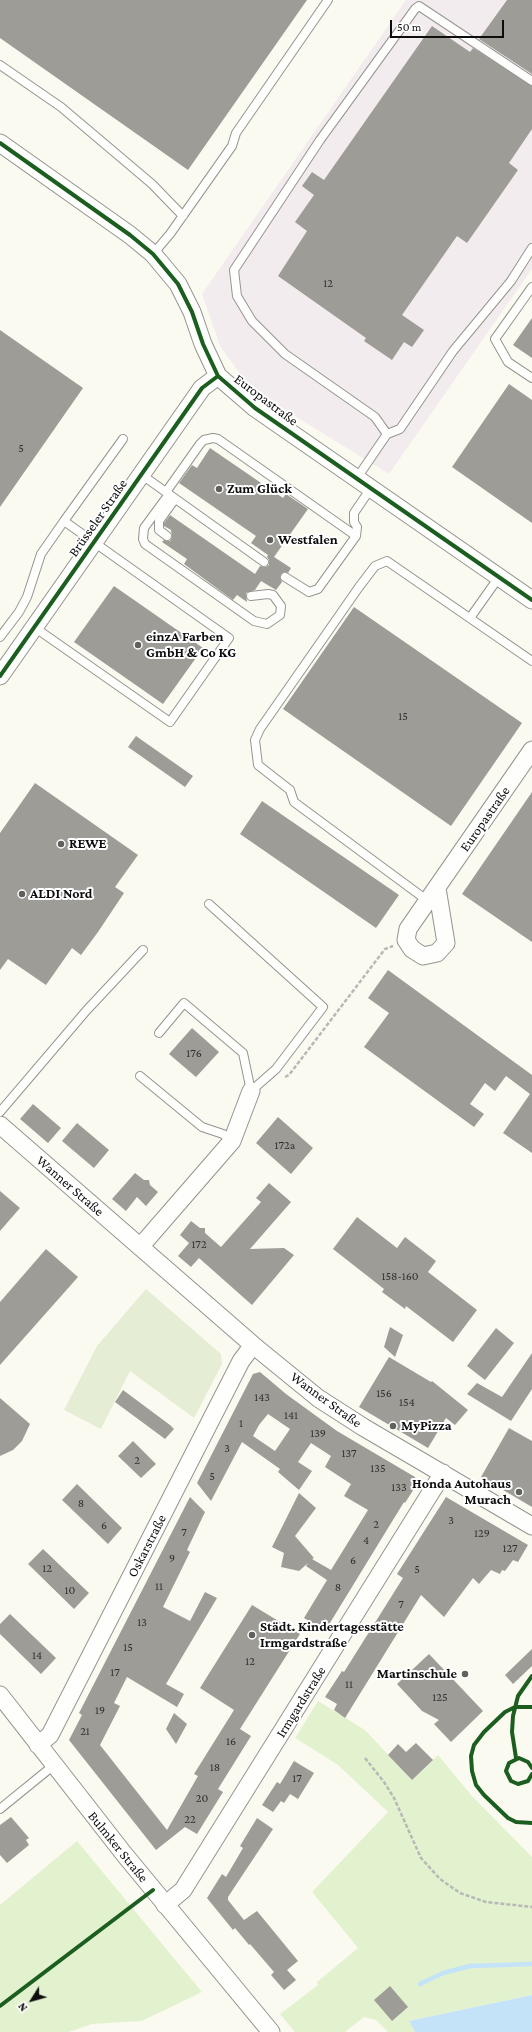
<!DOCTYPE html>
<meta charset="utf-8">
<style>
body{margin:0}
#map{position:relative;width:532px;height:2032px;overflow:hidden;background:#fbfaf1;font-family:"Crimson Pro",serif}
canvas{display:block}
.north{position:absolute;left:12px;top:1980px;width:40px;height:40px;-webkit-text-stroke:3px #fff;paint-order:stroke;rotate:233deg;font-size:11px;font-weight:700;line-height:16px;text-align:center;color:#0d0d0d}
.north::after{content:'';display:block;margin:auto;width:14px;height:18px;background:#0d0d0d;clip-path:polygon(50% 0,100% 100%,50% 72%,0 100%)}
.scale{position:absolute;left:390px;top:20px;width:114px;height:18px;box-sizing:border-box;border:2px solid #0d0d0d;border-top:0;padding-left:5px;font-size:12px;line-height:14px;white-space:nowrap;color:#0d0d0d;-webkit-text-stroke:3px #fff;paint-order:stroke}
</style>
<div id="map">
<canvas width="532" height="2032"></canvas>
<div class="north">N</div>
<div class="scale">50 m</div>
</div>
<script>
const c = document.querySelector('canvas').getContext('2d');
c.lineJoin = 'round';
function paint(path, color) { c.fillStyle = color; c.fill(path, 'evenodd'); }
const poly = rows => new Path2D(rows.map(r => 'M' + r).join(''));
function strokePath(path, color, width, dash) { c.strokeStyle = color; c.lineWidth = width; c.lineCap = dash ? 'butt' : 'round'; c.setLineDash(dash || []); c.stroke(path); }
function drawText(font, color, halo, rows, align = 'center') {
  c.font = font + ' "Crimson Pro",serif'; c.lineWidth = 4; c.setLineDash([]); c.textBaseline = 'middle'; c.strokeStyle = halo; c.fillStyle = color; for (const [text, x, y, turn = 0] of rows) {
    c.save(); c.translate(x, y); c.rotate((+turn || 0) * Math.PI / 180); c.textAlign = isNaN(turn) ? turn : align; if (halo) c.strokeText(text, 0, 0); c.fillText(text, 0, 0); c.restore();
  }
}
const industrial = poly([
 [406,0,532,0,532,269,389,474,267,399,243,378,220,346,202,294]
]);
const green = poly([
 [318,1701,365,1730,412,1780,438,1755,472,1796,532,1857,532,1995,409,2021,415,2032,388,2032,376,2020,364,2017,345,2032,295,2032,280,2014,318,1985,317,1982,358,1948,312,1892,388,1812,338,1765,295,1738],
 [77,1841,202,1992,142,2021,92,2024,69,2032,0,2032,0,1905]
]);
const cemetery = poly([
 [146,1289,221,1354,222,1364,194,1418,130,1371,101,1429,64,1410,97,1346]
]);
const water = poly([
 [532,1995,532,2032,415,2032,409,2021]
]);
const stream = poly([
 [420,1984,443,1973,470,1966,532,1964]
]);
const building = poly([
 [0,0,307,0,188,170,0,38],
 [507,0,532,0,532,74,479,39],
 [432,26,470,52,473,48,532,86,532,129,509,163,518,170,467,243,457,236,402,315,424,330,412,347,404,342,392,360,364,341,366,338,278,276,307,231,295,222,314,195,302,186,312,172,324,180],
 [532,318,532,358,513,345],
 [0,330,83,388,0,507],
 [509,384,532,400,532,523,452,467],
 [210,448,283,498,286,494,308,509,274,557,291,568,288,573,285,572,281,574,280,577,282,582,276,590,261,581,255,590,246,593,247,602,237,595,233,600,184,564,187,559,162,542,164,540,170,541,172,537,171,530,164,526,164,523,170,515,255,574,260,566,266,567,269,565,269,560,267,557,268,555,251,543,256,536,179,483,192,465,197,468],
 [114,586,203,648,163,704,74,642],
 [354,607,522,723,451,826,283,709],
 [136,736,193,776,185,787,128,747],
 [35,783,138,855,115,887,124,893,98,932,81,955,72,948,46,985,8,959,0,970,0,833],
 [532,792,532,942,462,894],
 [262,801,399,895,376,928,240,834],
 [388,970,532,1075,532,1153,503,1133,530,1094,506,1076,495,1091,485,1083,470,1104,484,1114,474,1127,364,1047,389,1013,368,998],
 [192,1028,219,1052,196,1077,169,1054],
 [33,1104,61,1128,48,1143,20,1119],
 [278,1117,313,1148,291,1174,256,1143],
 [77,1123,109,1150,94,1168,62,1141],
 [135,1173,144,1180,149,1180,150,1185,158,1192,146,1206,137,1197,126,1211,112,1199],
 [269,1183,291,1202,250,1249,284,1248,294,1255,252,1305,199,1258,191,1267,178,1256,189,1243,180,1235,191,1221,200,1228,205,1228,205,1233,221,1247,261,1202,256,1198],
 [0,1191,20,1208,0,1231],
 [357,1217,397,1248,405,1237,436,1261,428,1272,477,1310,453,1342,406,1306,405,1309,382,1292,384,1289,333,1249],
 [46,1249,78,1277,0,1365,0,1302],
 [390,1327,403,1335,395,1357,384,1347],
 [496,1328,514,1343,485,1380,467,1366],
 [532,1353,532,1389,511,1421,467,1394,477,1383,502,1397],
 [389,1357,431,1382,432,1381,468,1410,455,1425,446,1418,428,1448,359,1407],
 [260,1372,286,1394,337,1431,415,1477,417,1484,405,1503,404,1502,325,1631,304,1618,327,1580,306,1566,308,1563,299,1571,281,1567,284,1553,272,1547,299,1493,316,1508,295,1536,314,1558,312,1559,331,1570,368,1510,344,1496,351,1484,325,1467,331,1456,311,1443,298,1462,312,1471,299,1490,278,1472,280,1469,242,1442,211,1501,197,1483,253,1374],
 [268,1414,290,1429,275,1451,253,1436,259,1425],
 [123,1390,170,1425,174,1429,165,1439,115,1402],
 [0,1398,30,1424,22,1441,13,1450,0,1456],
 [509,1428,532,1441,532,1507,481,1477],
 [133,1441,156,1464,141,1478,118,1456],
 [77,1484,122,1528,108,1544,62,1500],
 [190,1497,205,1512,187,1550,190,1552,163,1607,190,1621,205,1592,217,1598,166,1684,184,1694,177,1707,127,1677,114,1703,120,1706,100,1745,167,1830,198,1776,194,1774,234,1710,200,1688,252,1605,300,1634,240,1729,251,1736,218,1789,223,1792,197,1834,185,1827,156,1850,69,1740,82,1715,79,1713],
 [446,1497,528,1545,518,1562,513,1560,505,1571,502,1570,500,1574,491,1570,479,1584,473,1578,444,1617,421,1595,345,1718,334,1710,337,1704,325,1697,342,1671,344,1672,403,1578,397,1574],
 [43,1549,89,1593,74,1609,28,1564],
 [10,1614,56,1658,41,1674,0,1634,0,1624],
 [532,1649,532,1666,513,1684,505,1675],
 [429,1654,483,1711,451,1742,434,1724,439,1720,422,1711,397,1684],
 [174,1713,187,1724,176,1744,166,1729],
 [416,1743,433,1760,412,1780,388,1755,398,1744,406,1752],
 [294,1761,314,1773,298,1799,290,1794,284,1803,281,1801,273,1812,262,1805,277,1782,280,1784],
 [11,1817,29,1838,26,1840,29,1845,7,1863,0,1855,0,1825],
 [257,1818,273,1829,228,1897,228,1900,244,1920,257,1911,298,1961,287,1970,296,1980,284,1990,271,1975,274,1972,250,1944,249,1945,235,1928,233,1930,207,1898,222,1874,226,1877,243,1848,240,1846],
 [390,1986,408,2007,392,2021,374,2000]
]);
const path = poly([
 [285,1077,289,1075,385,949,393,946],
 [365,1758,384,1782,394,1798,421,1858,440,1879,460,1893,486,1902,532,1907]
]);
const service = poly([
 [0,65,61,107,152,184,183,216],
 [153,254,170,234,232,146,236,133,328,0],
 [532,287,495,339,508,362,532,378],
 [387,434,375,417,285,354,252,321,237,296,234,270,320,140,415,9,419,6,532,81],
 [142,475,264,562],
 [357,478,387,434,400,429,453,351,511,281,532,248],
 [166,492,200,444,204,440,213,438,218,439,356,536],
 [169,494,144,528,143,539,145,544,254,621,267,624,280,615,281,606,273,595,268,594,251,596],
 [167,536,159,530,159,521,175,499],
 [285,577,309,592,318,589,356,536,357,527,354,522,354,513,371,488],
 [470,618,499,577],
 [34,627,170,722,229,638,64,521,123,439],
 [0,637,19,612,27,597,41,554,64,521],
 [428,901,294,802,290,790,258,765,255,740,260,729,359,587,375,566,387,561,532,661],
 [159,1033,184,1003,243,1053,251,1091,276,1069,323,1007,209,904],
 [140,1076,202,1127,223,1134,232,1141],
 [0,1112,86,1011,143,950],
 [0,1809,54,1765]
]);
const minor = poly([
 [0,143,130,235,153,254,178,284,192,312,203,344,218,376,255,408,532,600],
 [0,676,202,388,218,376],
 [437,888,446,943,437,953,423,956,412,949,406,940,408,929,532,750],
 [0,1125,253,1345,318,1398,363,1427,532,1526],
 [140,1247,232,1141,251,1091],
 [0,1695,124,1854,271,2032],
 [38,1745,50,1735,241,1361,253,1345],
 [165,1905,183,1890,443,1473]
]);
const cycleway = poly([
 [0,143,130,235,153,254,178,284,192,312,203,344,218,376,255,408,532,600],
 [0,676,202,388,218,376],
 [532,1707,515,1707,505,1712,484,1732,474,1745,471,1756,472,1771,476,1785,484,1795,508,1818,516,1822,532,1823],
 [516,1758,512,1732,513,1716,518,1696,532,1676],
 [532,1768,528,1762,519,1758,509,1763,506,1771,511,1781,518,1784,528,1781,532,1774],
 [0,2006,153,1890]
]);
const markers = [
 [219,489,4,"#60605d"],
 [270,540,4,"#60605d"],
 [138,645,4,"#60605d"],
 [61,844,4,"#60605d"],
 [22,894,4,"#60605d"],
 [393,1426,4,"#60605d"],
 [519,1492,4,"#60605d"],
 [252,1635,4,"#60605d"],
 [465,1674,4,"#60605d"]
];
const numberNames = [
 ["12",328,283],
 ["5",21,448],
 ["15",403,716],
 ["176",194,1053],
 ["172a",285,1145],
 ["172",199,1244],
 ["158-160",400,1276],
 ["156",384,1393],
 ["143",262,1397],
 ["154",407,1402],
 ["141",291,1415],
 ["1",241,1423],
 ["139",318,1433],
 ["3",227,1448],
 ["137",349,1453],
 ["2",137,1460],
 ["135",378,1468],
 ["5",212,1476],
 ["133",399,1487],
 ["8",81,1503],
 ["3",451,1520],
 ["2",376,1524],
 ["6",104,1525],
 ["7",184,1532],
 ["129",482,1533],
 ["4",366,1540],
 ["127",510,1548],
 ["9",172,1558],
 ["6",353,1560],
 ["12",47,1568],
 ["5",417,1569],
 ["11",159,1586],
 ["8",338,1587],
 ["10",70,1590],
 ["7",401,1604],
 ["13",142,1622],
 ["15",128,1647],
 ["14",37,1655],
 ["12",250,1661],
 ["17",115,1672],
 ["11",349,1684],
 ["125",440,1697],
 ["19",100,1710],
 ["21",85,1731],
 ["16",231,1741],
 ["18",215,1767],
 ["17",297,1778],
 ["20",202,1798],
 ["22",190,1819]
];
const streetNames = [
 ["Europastraße",266,400,37],
 ["Brüsseler Straße",98,518,-55],
 ["Europastraße",485,819,-55],
 ["Wanner Straße",70,1186,41],
 ["Wanner Straße",326,1400,36],
 ["Oskarstraße",147,1546,-63],
 ["Irmgardstraße",301,1702,-58],
 ["Bulmker Straße",118,1847,51]
];
const poiNames = [
 ["Zum Glück",227,489],
 ["Westfalen",278,540],
 ["einzA Farben",146,637],
 ["GmbH & Co KG",146,653],
 ["REWE",69,844],
 ["ALDI Nord",30,894],
 ["MyPizza",401,1426],
 ["Honda Autohaus",511,1484,"right"],
 ["Murach",511,1500,"right"],
 ["Städt. Kindertagesstätte",260,1627],
 ["Irmgardstraße",260,1643],
 ["Martinschule",457,1674,"right"]
];
paint(industrial, '#f3ecee');
paint(green, '#e2f2cf');
paint(cemetery, '#e5edd4');
paint(water, '#c4e2f8');
strokePath(stream, '#c4e2f8', 4.5);
paint(building, '#9e9c97');
strokePath(service, '#949490', 10);
strokePath(minor, '#949490', 19);
strokePath(path, '#b8b8b6', 2.5, [4, 2]);
strokePath(service, '#fefefd', 8);
strokePath(minor, '#fefefd', 17);
strokePath(cycleway, '#1b5e20', 4);
for (const [x, y, r, color] of markers) { const dot = new Path2D(); dot.arc(x, y, r, 0, 2 * Math.PI); c.fillStyle = color; c.fill(dot); strokePath(dot, '#fff', 1.5); }
drawText('12px', '#313130', null, numberNames);
drawText('14px', '#0d0d0d', '#fff', streetNames);
drawText('bold 14px', '#0d0d0d', '#fff', poiNames, 'left');
</script>
